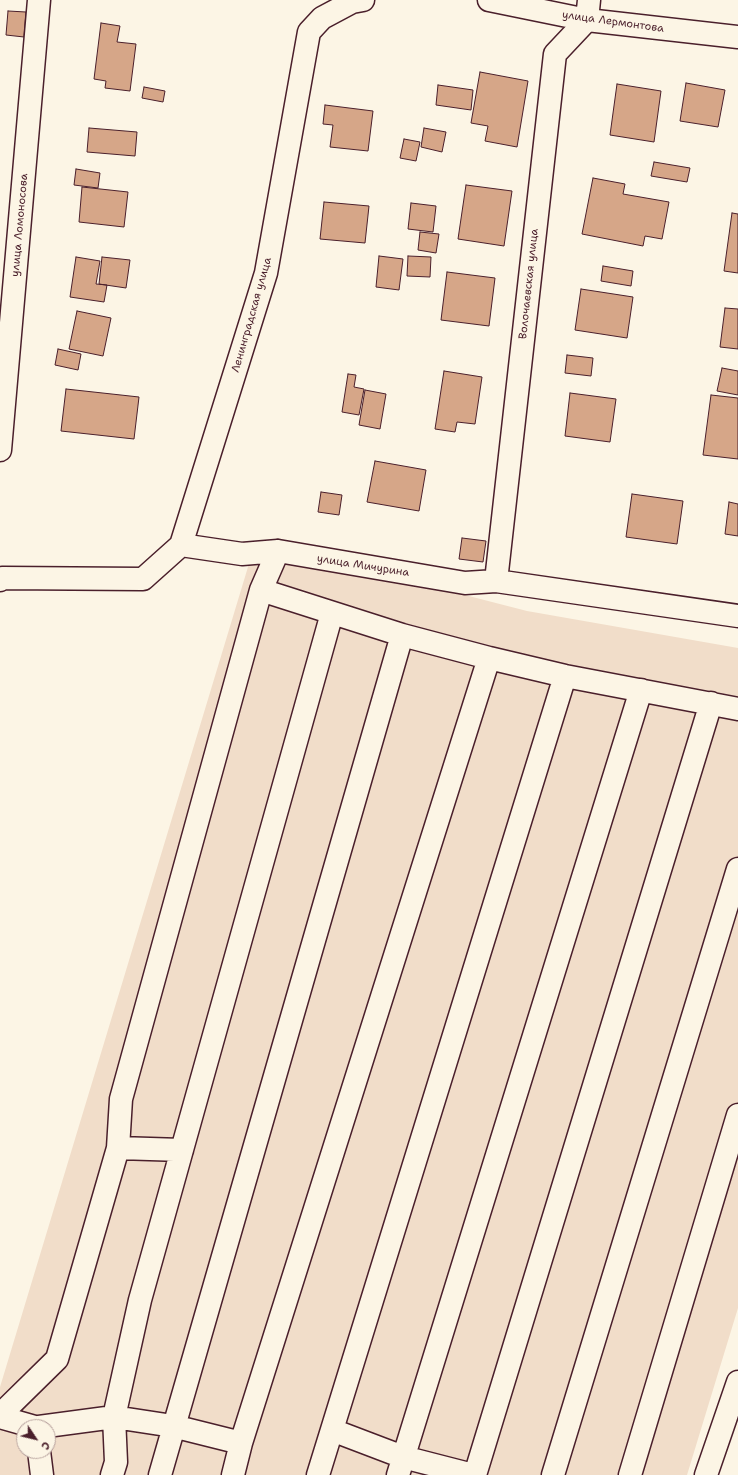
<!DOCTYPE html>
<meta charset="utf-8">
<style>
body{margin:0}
#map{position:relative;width:738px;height:1475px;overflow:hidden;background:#fcf5e5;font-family:"Shantell Sans",sans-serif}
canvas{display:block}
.north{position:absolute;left:16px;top:1419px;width:40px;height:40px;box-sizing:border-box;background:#fcf5e5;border:1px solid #b59f9b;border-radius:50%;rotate:125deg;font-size:11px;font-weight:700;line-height:16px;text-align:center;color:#4a1f2b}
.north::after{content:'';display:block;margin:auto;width:14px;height:18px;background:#4a1f2b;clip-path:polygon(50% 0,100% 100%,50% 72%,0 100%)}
</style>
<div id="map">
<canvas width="738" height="1475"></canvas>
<div class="north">С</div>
</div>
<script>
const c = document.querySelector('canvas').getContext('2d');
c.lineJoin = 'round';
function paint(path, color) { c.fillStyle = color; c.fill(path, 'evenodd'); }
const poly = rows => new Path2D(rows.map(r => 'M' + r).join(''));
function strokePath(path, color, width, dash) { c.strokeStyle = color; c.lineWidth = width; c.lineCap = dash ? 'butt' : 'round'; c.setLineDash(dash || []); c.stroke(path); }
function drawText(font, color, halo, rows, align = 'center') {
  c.font = font + ' "Shantell Sans",sans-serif'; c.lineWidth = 3.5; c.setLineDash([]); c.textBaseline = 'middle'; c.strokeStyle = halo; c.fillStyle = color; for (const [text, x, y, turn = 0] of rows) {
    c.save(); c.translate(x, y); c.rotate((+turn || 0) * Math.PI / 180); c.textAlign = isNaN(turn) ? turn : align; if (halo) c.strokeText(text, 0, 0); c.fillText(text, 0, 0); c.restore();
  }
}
const built = poly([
 [251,557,426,585,527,611,738,648,738,1308,687,1475,0,1475,0,1387],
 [24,1427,48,1427,48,1451,24,1451]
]);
const building = poly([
 [8,11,26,12,24,37,6,35,8,11],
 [101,23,120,26,117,42,136,44,130,91,105,88,106,81,94,79,101,23],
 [480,72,528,81,517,147,485,141,488,126,471,123,480,72],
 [686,83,725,90,718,127,680,121,686,83],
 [617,84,661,91,654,142,610,135,617,84],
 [438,85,473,90,471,110,436,105,438,85],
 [144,87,165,91,163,102,142,98,144,87],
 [325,105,373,111,368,151,330,147,333,125,323,124,325,105],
 [89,128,137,132,135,156,87,152,89,128],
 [424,128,446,132,442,152,421,147,424,128],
 [404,139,420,142,416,161,400,158,404,139],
 [654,162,690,168,687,182,651,176,654,162],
 [76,169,100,173,98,188,74,185,76,169],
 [593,178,625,184,623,194,669,202,662,239,645,236,643,246,582,234,593,178],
 [466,185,512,191,504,246,458,239,466,185],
 [82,187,128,192,124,227,79,222,82,187],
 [324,202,369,206,365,243,320,239,324,202],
 [411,203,436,206,433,232,408,229,411,203],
 [732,213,738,214,738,273,724,271,732,213],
 [420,232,439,234,436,253,418,250,420,232],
 [379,256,403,259,399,290,376,287,379,256],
 [408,256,431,257,430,277,407,276,408,256],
 [76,257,100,261,96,284,107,285,104,302,70,297,76,257],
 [102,257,130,260,126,288,99,284,102,257],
 [603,266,633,271,631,286,601,281,603,266],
 [447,272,495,278,489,326,441,320,447,272],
 [581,289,633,297,627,338,575,330,581,289],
 [725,308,738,309,738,349,720,347,725,308],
 [77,311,111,318,103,356,69,349,77,311],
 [58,349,81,354,78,370,55,365,58,349],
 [567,355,593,358,591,376,565,373,567,355],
 [722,368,738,371,738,395,717,391,722,368],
 [444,371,482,377,475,424,457,422,455,432,435,429,444,371],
 [348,374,356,375,354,387,364,389,359,415,342,412,348,374],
 [66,389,139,397,134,439,61,431,66,389],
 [365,390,386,394,380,429,359,425,365,390],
 [570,393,616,399,610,442,565,436,570,393],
 [711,395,738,398,738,459,703,455,711,395],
 [375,461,426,470,419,511,367,502,375,461],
 [321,492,342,495,339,515,318,512,321,492],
 [632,494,683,501,677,544,626,537,632,494],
 [729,502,738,504,738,536,725,534,729,502],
 [462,538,486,541,483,562,459,559,462,538]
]);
const minor = poly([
 [489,0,587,20,738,37],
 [0,450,39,0],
 [181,545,266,273,309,32,322,18,352,2,363,0],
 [0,580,2,578,143,579,181,545,242,554,278,551,465,583,496,581,738,616],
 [496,581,555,54,587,20,589,0],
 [261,590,402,635,489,658,565,676,738,709],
 [118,1148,182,1150],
 [0,1415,57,1359,118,1148,121,1099,261,590,278,551],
 [0,1417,35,1427],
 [39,1427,114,1417,173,1426,241,1443,233,1475],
 [332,1430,403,1457,473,1475],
 [241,1443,489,658],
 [39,1451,42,1475],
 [112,1475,116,1462,114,1417,140,1300,332,613],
 [160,1475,402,635],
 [318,1475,565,676],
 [398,1475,641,690],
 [475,1475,711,703],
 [553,1475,738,869],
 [630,1475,738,1115],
 [706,1475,738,1382]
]);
const streetNames = [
 ["улица Лермонтова",613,22,8],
 ["улица Ломоносова",20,225,-85],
 ["Волочаевская улица",529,284,-84],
 ["Ленинградская улица",252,315,-74],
 ["улица Мичурина",363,566,9]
];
paint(built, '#f1ddc9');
paint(building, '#d6a688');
strokePath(building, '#4a1f2b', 1);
strokePath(minor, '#4a1f2b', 25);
strokePath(minor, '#fcf5e5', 22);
drawText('11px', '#4a1f2b', '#fcf5e5', streetNames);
</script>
